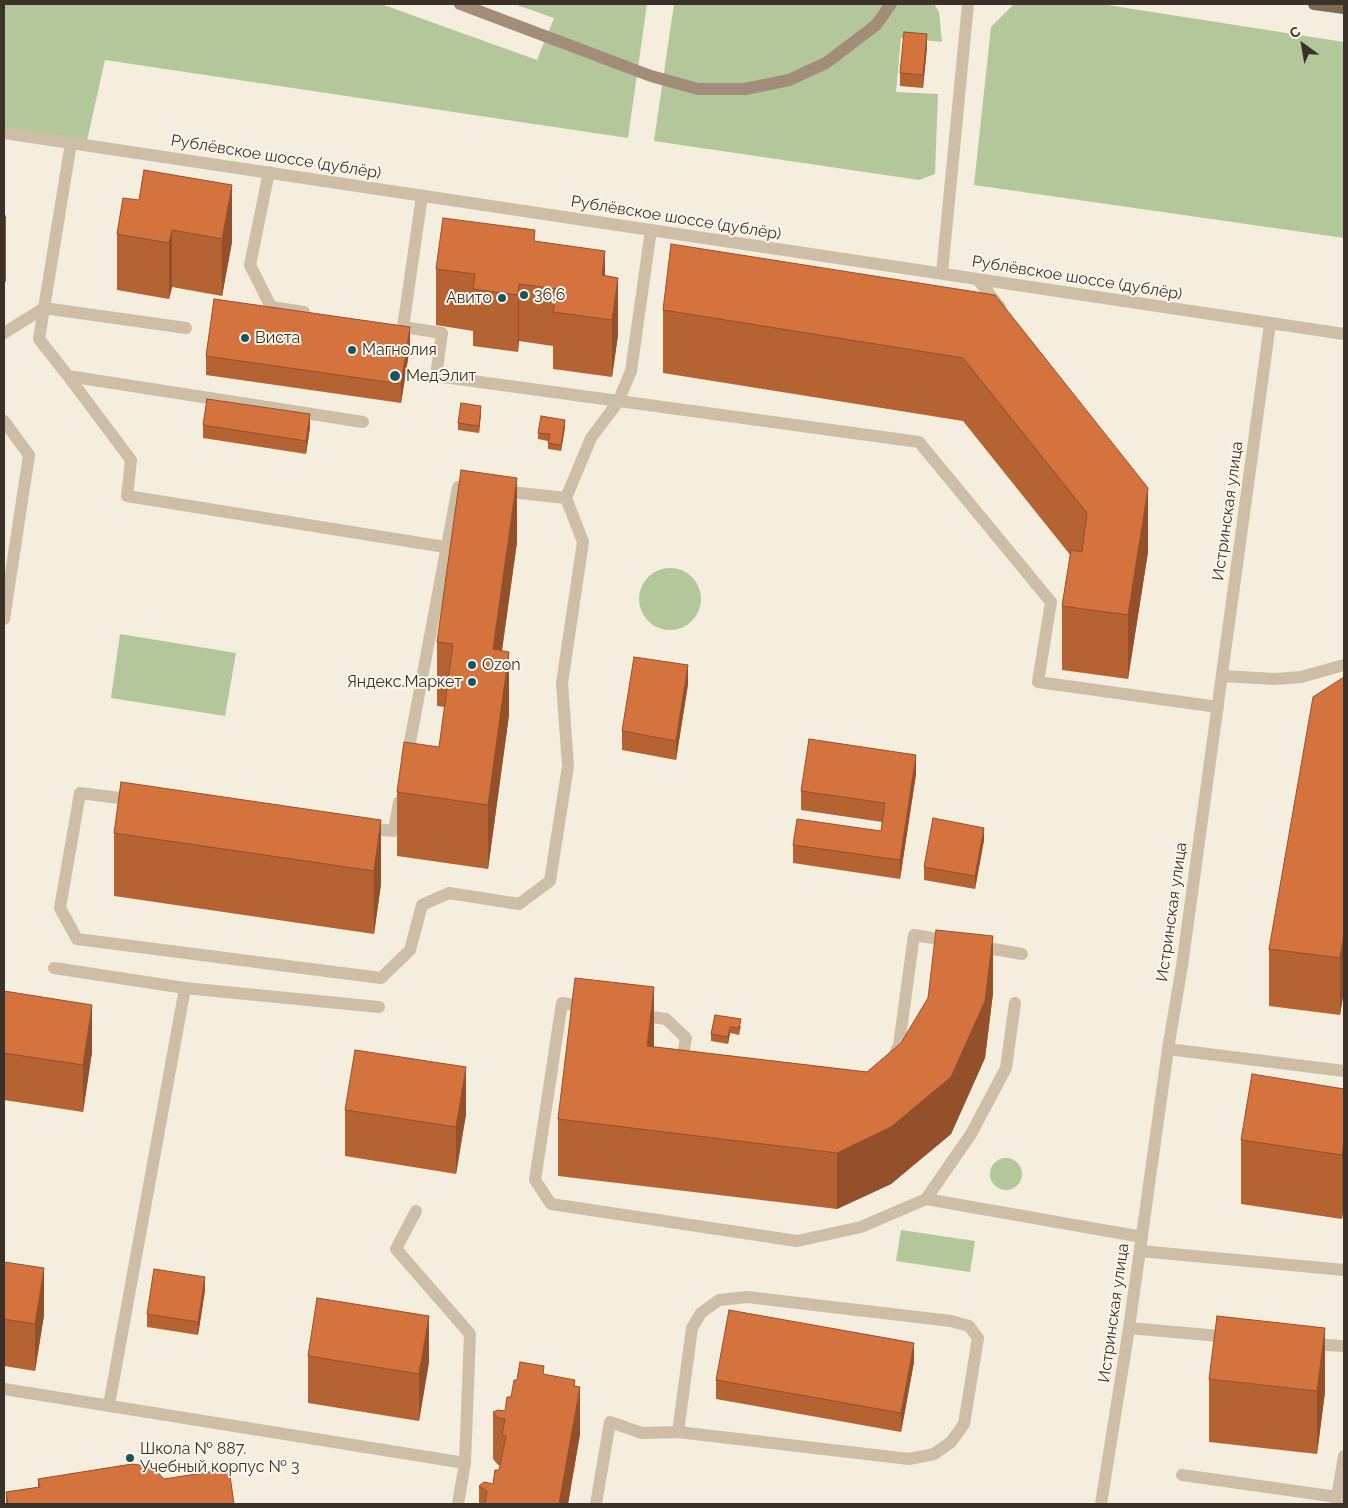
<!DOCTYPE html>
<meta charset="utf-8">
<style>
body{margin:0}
#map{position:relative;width:1348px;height:1508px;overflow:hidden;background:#f5eddd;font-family:Raleway,sans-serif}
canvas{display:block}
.frame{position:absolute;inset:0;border:5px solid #3b3129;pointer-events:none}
.north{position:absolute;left:1278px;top:20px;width:50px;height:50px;-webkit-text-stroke:4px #fcf6eb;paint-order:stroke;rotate:328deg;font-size:14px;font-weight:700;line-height:20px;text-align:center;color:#3b3129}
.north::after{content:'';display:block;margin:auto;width:18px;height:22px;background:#3b3129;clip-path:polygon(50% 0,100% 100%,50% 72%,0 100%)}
</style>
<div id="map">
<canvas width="1348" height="1508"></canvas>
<div class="frame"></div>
<div class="north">С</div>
</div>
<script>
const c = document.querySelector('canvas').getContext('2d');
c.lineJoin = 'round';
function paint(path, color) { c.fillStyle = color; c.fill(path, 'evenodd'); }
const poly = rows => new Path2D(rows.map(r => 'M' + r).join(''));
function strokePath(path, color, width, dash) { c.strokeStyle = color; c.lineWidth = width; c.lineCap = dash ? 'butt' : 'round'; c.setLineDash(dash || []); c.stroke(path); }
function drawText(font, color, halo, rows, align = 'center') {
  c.font = font + ' Raleway,sans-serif'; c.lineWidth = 4; c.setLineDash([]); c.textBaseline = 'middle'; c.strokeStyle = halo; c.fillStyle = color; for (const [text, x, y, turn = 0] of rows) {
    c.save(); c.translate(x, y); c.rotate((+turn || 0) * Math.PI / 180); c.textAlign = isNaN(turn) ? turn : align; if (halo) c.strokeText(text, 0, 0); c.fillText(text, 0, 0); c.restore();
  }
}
const green = poly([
 [4,4,381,4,537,60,554,18,514,4,647,4,628,138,105,60,86,145,4,131],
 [674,4,934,4,939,12,942,42,901,38,896,92,938,94,935,174,919,180,654,141],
 [1014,4,1101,4,1344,42,1344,238,974,185,991,27],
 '639 599a31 31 0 1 1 62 0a31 31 0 1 1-62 0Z',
 [120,634,236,653,225,716,111,698],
 '990 1174a16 16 0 1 1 32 0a16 16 0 1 1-32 0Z',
 [901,1230,975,1241,970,1272,896,1261]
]);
const lane = poly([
 [71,143,39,339,68,376,363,422],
 [269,172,250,265,271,307,304,312],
 [422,196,403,327,442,333,436,376,919,442,1051,602,1038,682,1218,707],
 [978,280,1000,307],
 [4,333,44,308,186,328],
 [68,376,131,460,127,496,445,547],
 [4,421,29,455,4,619],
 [501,491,566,498],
 [1222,676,1275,679,1301,677,1344,665],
 [407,758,458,487,474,489],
 [135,800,80,793,60,908,77,939,381,978,410,950,422,905,449,893,519,904,550,881,568,766,562,683,583,542,566,498,591,438,618,402,631,371,651,230],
 [366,828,394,831,399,802],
 [976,946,1022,954],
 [54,968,185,988,379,1007],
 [1015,1003,1006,1068,971,1134,926,1199,1142,1237],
 [588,1007,562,1003,535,1180,551,1204,797,1241,861,1227,926,1199],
 [637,1015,666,1019,686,1038,681,1066],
 [1168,1049,1344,1071],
 [892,1060,899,1045,914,935,951,941],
 [1140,1251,1344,1270],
 [1129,1328,1231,1337],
 [1309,1344,1344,1346],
 [4,1389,465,1463,470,1334,396,1249,416,1211],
 [109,1405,185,988],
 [1182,1475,1344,1498],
 [458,1504,465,1463],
 [596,1504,610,1422,642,1433,678,1432,909,1459,934,1454,951,1442,964,1424,978,1338,969,1326,951,1321,747,1297,719,1300,701,1313,692,1328,678,1432],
 [1336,1504,1344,1456]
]);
const street = poly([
 [4,133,1344,334],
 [942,273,968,4],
 [1101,1504,1129,1328,1168,1049,1182,966,1270,324]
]);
const secondary = poly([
 [460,4,651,76,698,89,745,89,789,80,826,63,876,25,891,4]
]);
const primary = poly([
 [1314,4,1344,8]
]);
const wall = poly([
 [927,47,923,88,900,86,900,73],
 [123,198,232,242,222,296,172,287,169,299,117,290,117,234],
 [535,241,605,276,618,335,612,377,553,369,553,346,519,341,518,352,473,346,473,331,436,325,436,269],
 [995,295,1148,552,1128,679,1062,670,1062,606,1071,556,963,421,663,373,663,310],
 [410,346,401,403,206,375,206,356],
 [481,413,479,433,458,430,458,423],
 [203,425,310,427,306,454,203,438],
 [565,427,561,451,548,449,548,441,538,439,538,433],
 [517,542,502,651,509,715,488,869,397,856,397,792,439,747,445,707,437,706,437,642],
 [1344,677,1344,990,1340,1015,1269,1006,1269,949],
 [688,684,676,760,622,750,622,731],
 [916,774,900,879,793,863,793,845,881,831,882,822,801,810,801,791],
 [381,820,381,884,374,934,114,896,114,833],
 [984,840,975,889,924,880,924,867],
 [4,991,92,1052,83,1112,4,1100],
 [993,993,985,1058,951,1134,891,1184,837,1209,558,1176,558,1119,654,1044,654,1047,867,1072],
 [715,1015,741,1026,739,1035,730,1033,728,1044,711,1041,711,1034],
 [1344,1089,1344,1204,1342,1219,1241,1204,1241,1140],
 [345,1110,466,1114,456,1174,345,1156],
 [4,1262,44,1315,35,1371,4,1366],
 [205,1290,198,1335,147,1327,147,1314],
 [308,1356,429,1362,419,1421,308,1403],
 [914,1362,901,1432,716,1399,716,1380],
 [544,1374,575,1386,580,1434,568,1504,479,1504,479,1486,493,1484,499,1470,500,1465,498,1465,493,1459,493,1412,505,1411,517,1380],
 [1209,1379,1325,1392,1317,1454,1209,1442],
 [38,1479,164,1479,6,1504,6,1492,38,1487]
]);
const shadedWall = poly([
 [927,34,927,47,923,88,923,75],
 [232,185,232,242,222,296,222,239],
 [6,218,6,281,4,283,4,219],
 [172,230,172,287,169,299,169,243],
 [605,251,605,307,602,275],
 [618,278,618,335,612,377,612,320],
 [519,284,519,341,518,352,518,295],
 [410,327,410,346,401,403,401,384],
 [481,406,481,413,479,433,479,426],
 [310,414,310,427,306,454,306,441],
 [565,420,565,427,561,451,561,445],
 [517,478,517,542,493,713,493,649],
 [1148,488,1148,552,1128,679,1128,615],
 [509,652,509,715,488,869,488,805],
 [688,665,688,684,676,760,676,741],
 [916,755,916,774,900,879,900,860],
 [381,820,381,884,374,934,374,871],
 [984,828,984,840,975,889,975,876],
 [1344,933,1344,990,1340,1015,1340,958],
 [993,936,993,993,985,1058,951,1134,891,1184,837,1209,837,1153],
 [654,987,654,1044,647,1102,647,1046],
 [92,1005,92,1052,83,1112,83,1065],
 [730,1027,730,1033,728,1044,728,1037],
 [466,1067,466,1114,456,1174,456,1127],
 [1344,1140,1344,1204,1342,1219,1342,1155],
 [44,1268,44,1315,35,1371,35,1324],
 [205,1277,205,1290,198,1335,198,1322],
 [429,1316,429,1362,419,1421,419,1374],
 [1325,1328,1325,1392,1317,1454,1317,1391],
 [914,1343,914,1362,901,1432,901,1413],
 [575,1380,575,1417,580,1387,580,1434,568,1504,559,1504]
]);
const building = poly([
 [904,32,927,34,923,75,900,73,904,32],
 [144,170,232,185,222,239,172,230,169,243,117,234,123,198,139,200,144,170],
 [4,213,6,218,4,219,4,213],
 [443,218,535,230,534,241,605,251,602,275,618,278,612,320,553,312,557,289,519,284,518,295,473,289,475,274,436,269,443,218],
 [671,244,995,295,1148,488,1128,615,1062,606,1071,550,1082,552,1087,513,963,358,663,310,671,244],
 [214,299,410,327,401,384,206,356,214,299],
 [207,399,310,414,306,441,203,425,207,399],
 [461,403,481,406,479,426,458,423,461,403],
 [541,416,565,420,561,445,548,443,550,434,538,433,541,416],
 [461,470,517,478,493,649,509,652,488,805,397,792,404,742,439,747,453,644,437,642,461,470],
 [634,657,688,665,676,741,622,731,634,657],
 [1344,677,1344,933,1340,958,1269,949,1313,697,1344,677],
 [809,739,916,755,900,860,793,845,797,819,881,831,885,803,801,791,809,739],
 [121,782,381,820,374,871,114,833,121,782],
 [933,818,984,828,975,876,924,867,933,818],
 [936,930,993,936,985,1001,951,1077,891,1127,837,1153,558,1119,575,978,654,987,647,1046,867,1072,901,1043,928,998,936,930],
 [4,991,92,1005,83,1065,4,1053,4,991],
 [715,1015,741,1019,739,1028,730,1027,728,1037,711,1034,715,1015],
 [355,1050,466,1067,456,1127,345,1110,355,1050],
 [1252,1074,1344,1089,1344,1140,1342,1155,1241,1140,1252,1074],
 [4,1262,44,1268,35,1324,4,1319,4,1262],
 [154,1269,205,1277,198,1322,147,1314,154,1269],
 [317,1298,429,1316,419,1374,308,1356,317,1298],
 [729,1310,914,1343,901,1413,716,1380,729,1310],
 [1217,1316,1325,1328,1317,1391,1209,1379,1217,1316],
 [520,1362,544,1366,543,1374,575,1380,574,1386,580,1387,559,1504,485,1504,487,1491,479,1486,484,1482,493,1484,495,1470,499,1470,506,1436,502,1435,505,1419,498,1418,493,1412,498,1410,505,1411,507,1397,511,1397,514,1380,517,1380,520,1362],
 [132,1464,153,1467,164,1479,229,1469,234,1504,5,1504,8,1504,6,1492,40,1487,38,1479,132,1464]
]);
const markers = [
 [524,295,5,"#185562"],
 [502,298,5,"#185562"],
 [245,338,5,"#185562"],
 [352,350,5,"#185562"],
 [395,376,6,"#185562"],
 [472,665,5,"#185562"],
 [472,682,5,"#185562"],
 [130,1458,5,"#185562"]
];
const streetNames = [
 ["Рублёвское шоссе (дублёр)",276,157,9],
 ["Рублёвское шоссе (дублёр)",676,218,9],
 ["Рублёвское шоссе (дублёр)",1077,278,9],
 ["Истринская улица",1228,511,-82],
 ["Истринская улица",1172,912,-82],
 ["Истринская улица",1114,1313,-82]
];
const poiNames = [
 ["36,6",534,295],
 ["Авито",492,298,"right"],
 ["Виста",255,338],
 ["Магнолия",362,350],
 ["МедЭлит",406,376],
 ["Ozon",482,665],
 ["Яндекс.Маркет",462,682,"right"],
 ["Школа № 887.",140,1449],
 ["Учебный корпус № 3",140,1467]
];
paint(green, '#b3c79b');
strokePath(lane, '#cfbea7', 12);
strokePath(street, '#cfbea7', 12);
strokePath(secondary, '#a48d78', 12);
strokePath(primary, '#7f6958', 12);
paint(wall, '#b66334');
paint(shadedWall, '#94502b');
paint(building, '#d4733d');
strokePath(building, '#94502b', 1);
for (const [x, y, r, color] of markers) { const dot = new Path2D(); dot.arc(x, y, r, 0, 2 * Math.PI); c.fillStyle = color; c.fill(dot); strokePath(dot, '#fcf6eb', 2); }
drawText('16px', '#3b3129', '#fcf6eb', streetNames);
drawText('16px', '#3b3129', '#fcf6eb', poiNames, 'left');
</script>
